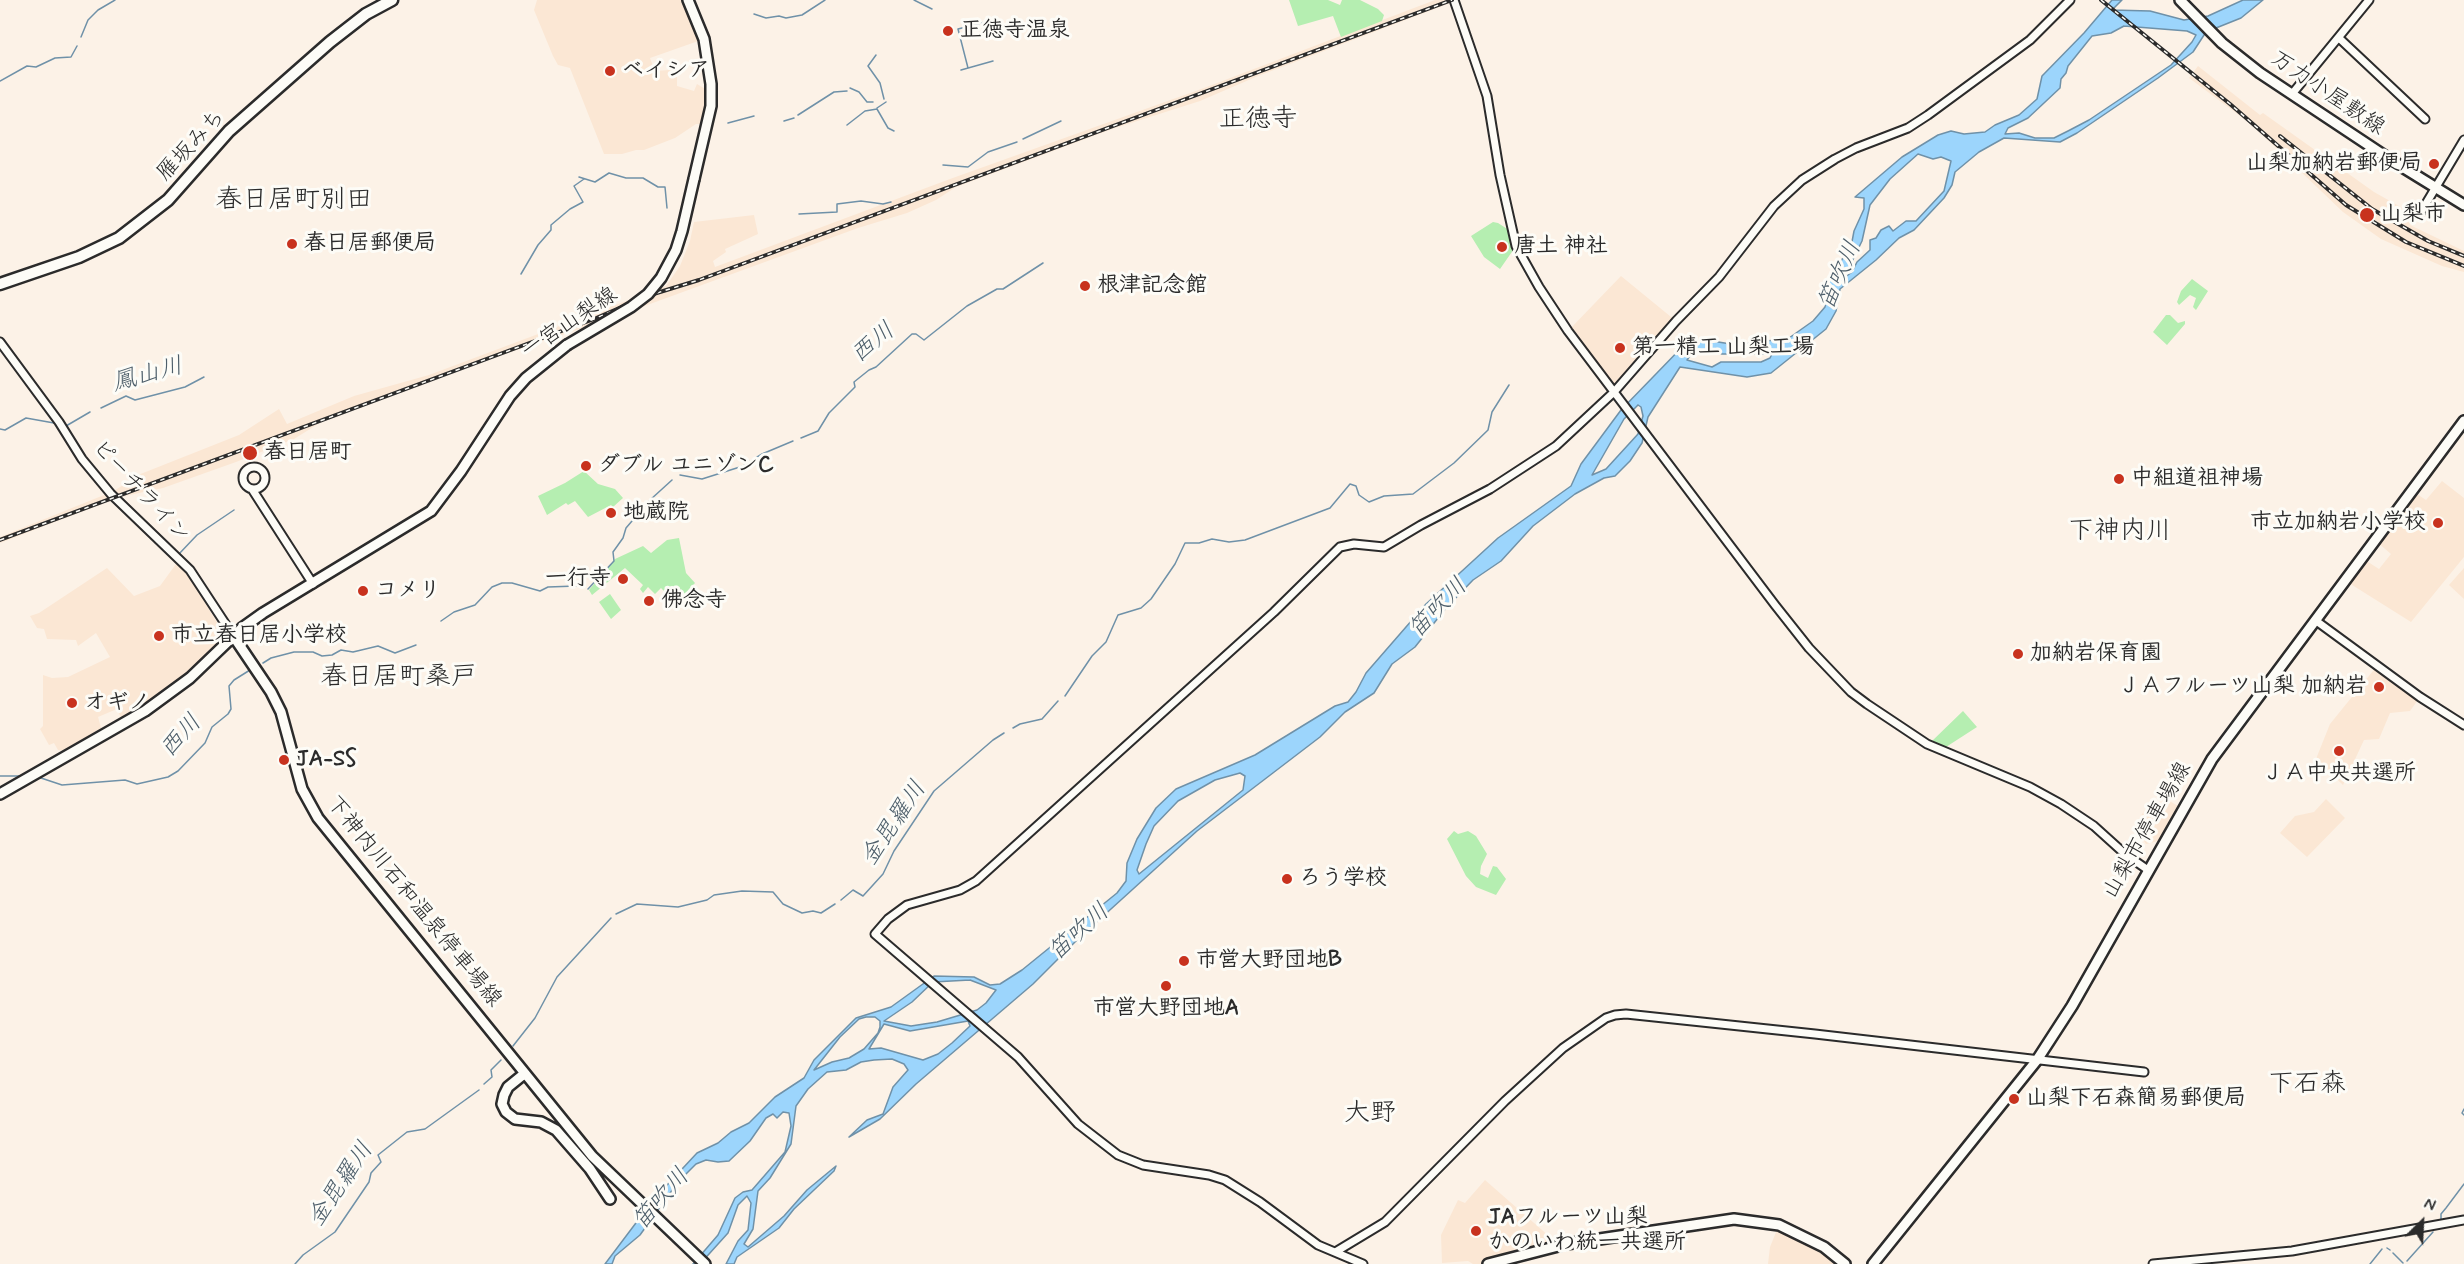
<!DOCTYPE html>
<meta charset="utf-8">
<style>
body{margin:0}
#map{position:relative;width:2464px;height:1264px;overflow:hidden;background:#fcf2e7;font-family:Mynerve,sans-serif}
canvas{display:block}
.north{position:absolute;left:2392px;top:1192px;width:60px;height:60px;-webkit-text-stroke:4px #fdfcf7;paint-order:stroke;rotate:24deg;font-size:16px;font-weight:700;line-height:24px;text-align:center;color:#2b2b2b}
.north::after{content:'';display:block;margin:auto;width:21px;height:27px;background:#2b2b2b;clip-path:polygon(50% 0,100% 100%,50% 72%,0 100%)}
</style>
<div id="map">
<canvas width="2464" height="1264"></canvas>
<div class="north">N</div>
</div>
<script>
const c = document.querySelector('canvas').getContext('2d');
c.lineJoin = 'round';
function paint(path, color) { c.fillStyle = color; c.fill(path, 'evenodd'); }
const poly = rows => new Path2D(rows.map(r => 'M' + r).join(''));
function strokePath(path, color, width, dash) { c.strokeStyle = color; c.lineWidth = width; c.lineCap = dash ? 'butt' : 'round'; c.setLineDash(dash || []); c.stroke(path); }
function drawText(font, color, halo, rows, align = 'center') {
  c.font = font + ' Mynerve,"Klee One",sans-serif'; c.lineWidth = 6; c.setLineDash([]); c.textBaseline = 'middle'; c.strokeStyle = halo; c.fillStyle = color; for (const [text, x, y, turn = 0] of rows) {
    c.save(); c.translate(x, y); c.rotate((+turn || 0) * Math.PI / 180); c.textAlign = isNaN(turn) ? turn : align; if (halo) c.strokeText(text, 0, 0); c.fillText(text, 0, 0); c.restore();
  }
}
const built = poly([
 [537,0,688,0,704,39,650,58,655,71,669,70,677,74,677,86,694,91,697,84,707,90,708,124,696,124,675,138,644,150,636,150,622,154,604,154,570,68,558,65,553,56,534,10],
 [1435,0,1458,0,1258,76,1200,101,1112,129,956,187,936,200,907,213,858,228,598,323,483,361,323,421,294,439,236,462,163,488,120,497,0,543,0,537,114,491,138,475,239,435,279,409,287,424,354,396,429,375,666,286,680,266,690,241,694,222,754,215,758,234,725,249,726,252,713,261,715,267,950,179,1204,88],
 [2198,66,2260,115,2263,113,2374,192,2415,215,2410,225,2464,251,2464,272,2442,266,2381,239,2343,212,2251,124,2189,78],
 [1621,276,1676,321,1614,392,1568,331],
 [2442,481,2464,498,2464,557,2411,622,2349,583,2365,560,2379,569,2391,554,2377,542,2414,492,2426,500],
 [176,564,188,575,221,629,217,644,191,670,152,701,144,703,141,707,121,718,117,709,98,717,101,728,64,751,58,750,54,743,49,745,40,729,43,726,43,675,52,678,68,677,110,657,96,633,78,646,76,640,47,639,44,629,37,628,30,616,39,613,107,568,134,596,160,586],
 [2464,568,2464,599,2449,585],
 [2377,666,2420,697,2410,711,2390,713,2379,739,2364,740,2343,785,2316,759,2330,724],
 [2326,799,2345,818,2307,857,2280,833,2295,816,2314,812],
 [2168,800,2183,809,2166,839,2146,844,2134,826,2151,801,2164,807],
 [1485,1180,1550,1237,1552,1247,1488,1264,1473,1264,1468,1261,1442,1263,1441,1235,1458,1200,1465,1203],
 [1779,1225,1845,1264,1768,1264,1770,1247]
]);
const green = poly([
 [1289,0,1328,0,1340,5,1342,0,1360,0,1378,9,1384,15,1382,21,1341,37,1333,16,1298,26],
 [1493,222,1498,223,1512,232,1516,246,1500,269,1484,257,1471,236],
 [2192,279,2208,291,2196,310,2193,307,2196,298,2190,295,2179,305,2177,302,2181,291],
 [2166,315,2170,315,2178,323,2185,321,2185,324,2167,345,2153,332],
 [584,471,598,484,615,489,623,498,613,507,611,505,588,517,575,501,568,505,566,503,547,515,538,496,565,483],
 [679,538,686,573,695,583,685,594,679,589,673,595,670,592,667,594,661,588,655,594,648,587,643,593,640,589,643,585,625,568,592,595,589,590,615,559,643,546,651,553,667,540],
 [610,594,621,610,611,619,599,602],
 [1963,711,1977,727,1946,747,1932,741],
 [1454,831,1458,834,1468,831,1476,836,1487,854,1481,866,1480,874,1488,878,1493,866,1497,867,1506,879,1496,895,1476,887,1466,876,1447,839]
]);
const water = poly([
 [2112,0,2122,0,2112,10,2150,11,2184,20,2208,16,2243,0,2263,0,2241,18,2206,32,2193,52,2158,78,2077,133,2060,142,2004,138,1979,152,1955,172,1952,185,1944,198,1914,230,1899,238,1876,260,1840,289,1836,311,1826,329,1771,373,1747,377,1680,367,1648,417,1642,443,1630,461,1615,476,1604,478,1575,494,1533,526,1501,561,1473,580,1446,608,1415,647,1392,664,1374,693,1345,712,1320,737,1197,831,1079,938,1033,984,916,1084,880,1119,849,1137,867,1120,883,1114,893,1087,908,1070,904,1064,892,1059,874,1060,861,1062,846,1070,827,1072,808,1089,796,1106,791,1144,770,1178,758,1191,753,1229,744,1244,748,1247,784,1216,807,1190,836,1166,834,1171,794,1209,779,1228,737,1257,734,1264,726,1264,738,1241,748,1230,751,1203,747,1196,738,1205,728,1233,700,1264,693,1264,718,1235,735,1198,743,1192,752,1190,785,1152,791,1126,789,1113,783,1112,777,1118,773,1114,766,1118,750,1141,729,1161,718,1162,706,1160,696,1164,678,1182,640,1235,615,1256,612,1264,605,1264,654,1199,697,1153,718,1143,731,1132,749,1123,775,1097,804,1078,814,1060,856,1018,891,1007,934,976,974,977,990,985,1000,984,1022,970,1117,893,1126,881,1127,863,1137,839,1156,808,1176,789,1255,755,1335,706,1348,702,1356,692,1366,673,1426,604,1498,538,1571,486,1581,464,1621,410,1687,342,1712,341,1737,345,1789,338,1813,321,1825,307,1830,276,1851,247,1854,231,1864,209,1864,198,1855,197,1902,157,1938,135,1951,131,1964,134,1985,132,1995,125,2019,115,2037,99,2042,76,2084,33,2112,0],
 [2124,26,2187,31,2196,35,2192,42,2171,65,2089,120,2068,131,2054,138,2035,138,2019,133,2005,134,2008,128,2028,118,2060,88,2061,79,2066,73,2068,66,2092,36,2111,33,2124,26],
 [1918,154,1933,159,1941,157,1951,161,1944,191,1916,221,1906,221,1893,231,1889,226,1881,230,1876,238,1870,240,1870,250,1857,262,1852,272,1844,278,1862,241,1870,205,1890,179,1918,154],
 [1712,350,1722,354,1772,354,1770,358,1761,362,1721,362,1712,367,1687,360,1693,352,1712,350],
 [1638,405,1641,407,1643,416,1638,434,1606,469,1592,475,1624,419,1638,405],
 [1240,773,1245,776,1243,790,1139,874,1137,870,1146,844,1154,826,1178,801,1215,780,1240,773],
 [970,980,996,990,986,1003,977,1010,937,1022,911,1026,884,1021,912,1002,933,982,970,980],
 [866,1017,875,1017,880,1021,880,1027,878,1033,864,1049,849,1058,832,1062,814,1070,840,1037,859,1019,866,1017],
 [968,1021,970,1026,952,1043,938,1054,923,1060,881,1048,869,1049,884,1024,910,1031,968,1021]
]);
const stream = poly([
 [914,0,932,9],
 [754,14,766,18,779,16,786,18,802,15,825,0],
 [81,37,88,20,98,10,115,0],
 [876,55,868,66,880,83,884,99],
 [968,68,958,29,993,20],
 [961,70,993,61],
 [0,81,27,66,36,67,55,58,71,57,77,46],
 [850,88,859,92,867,102,873,102],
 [877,108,886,102],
 [798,115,834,92,847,91],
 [784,121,794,118],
 [728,123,754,116],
 [847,125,865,111,877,109,888,128,894,131],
 [1023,139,1061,121],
 [943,165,968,167,988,152,1017,142],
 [579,177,595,182,609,173,626,178,643,178,658,187,665,187,667,208],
 [799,214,837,212,837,204,861,201,883,204,891,202],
 [521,274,538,245,551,230,551,225,570,209,583,202,574,186,584,179],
 [101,408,126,396,135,400,185,387,204,377],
 [66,426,90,412],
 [0,429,5,430,26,418,54,423],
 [801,438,818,431,829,413,855,387,854,382,869,370,876,367,912,334,916,334,924,340,967,306,997,289,1003,289,1043,263],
 [680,475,702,479,743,466,762,454,793,441],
 [178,555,197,535,234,510],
 [588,589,614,561,613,552,623,538,626,528,650,500,672,480],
 [441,621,454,612,475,605,492,587,502,583,512,583,540,591,548,587,576,586],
 [263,663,271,658,294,652,313,652,322,656,332,655,341,650,353,652,378,646,395,653,416,645],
 [1065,696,1092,656,1106,642,1118,615,1141,608,1151,599,1175,564,1185,543,1199,543,1212,539,1229,542,1245,540,1330,508,1350,484,1356,486,1359,495,1369,502,1384,496,1413,494,1454,463,1488,430,1492,412,1509,385],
 [1013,728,1020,724,1042,719,1058,701],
 [0,776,20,776],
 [38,777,62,785,125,780,137,784,168,777,178,771,205,743,212,727,228,714,231,709,229,686,234,680,250,670],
 [841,900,853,890,863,896,883,874,894,851,934,791,993,740,1004,733],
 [616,914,637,904,678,907,707,900,714,895,742,891,773,892,783,904,802,913,813,911,821,913,835,904],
 [513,1046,535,1018,557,977,611,918],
 [484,1084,492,1077,491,1070,501,1060],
 [2464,1109,2462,1113,2464,1115],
 [2441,1221,2441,1214,2446,1208,2464,1184],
 [2387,1248,2390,1250],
 [2393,1253,2403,1263],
 [2407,1261,2433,1232],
 [295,1264,303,1255,335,1232,369,1182,371,1173,381,1162,378,1155,407,1132,425,1129,479,1090],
 [2370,1264,2382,1249]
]);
const minor = poly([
 [1454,0,1487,96,1500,175,1516,246,1539,287,1568,331,1775,605,1809,648,1851,692,1867,704,1927,744,2030,787,2061,804,2094,826,2125,854,2148,870],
 [2339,38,2425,119],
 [2292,94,2369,0],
 [2421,212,2464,140],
 [0,342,59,422,82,459,111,494,190,570,234,637],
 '243 478a11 11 0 1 1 22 0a11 11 0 1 1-22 0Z',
 [252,489,313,584],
 [2315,620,2420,697,2464,725],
 [1337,1251,1385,1222,1505,1101,1563,1048,1606,1018,1615,1015,1626,1014,1815,1034,2144,1072],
 [1363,1264,1318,1245,1260,1202,1225,1180,1209,1175,1143,1165,1118,1155,1078,1124,1018,1057,875,934,888,919,907,905,960,890,976,881,1274,612,1340,547,1354,544,1384,547,1421,525,1490,489,1556,446,1614,392,1676,321,1719,277,1774,206,1802,180,1835,159,1856,148,1908,128,1928,115,2030,40,2070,0],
 [2153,1264,2292,1251,2464,1220]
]);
const major = poly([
 [688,0,704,39,711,84,711,106,694,179],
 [2180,0,2222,43,2260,73,2391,160,2464,205],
 [234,637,271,692,281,712,302,789,318,818,592,1156,705,1264],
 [0,794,145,711,190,678,242,628,263,613,431,511,461,471,510,396,526,378,567,345],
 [524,1074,508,1087,504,1095,502,1104,506,1112,515,1119,541,1122,556,1130,590,1169,610,1199],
 [1488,1264,1566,1244,1734,1219,1779,1225,1824,1247,1845,1264],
 [1873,1264,2037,1060,2072,1006,2212,759,2464,421]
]);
const highway = poly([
 [0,284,79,257,119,238,168,200,229,131,330,42,366,14,392,0]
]);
const rail = poly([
 [2101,0,2230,104,2346,205,2406,242,2464,266],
 [2280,136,2372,209,2428,241,2464,256],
 [0,540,594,319,647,296,699,280,1452,0]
]);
const majorBridge = poly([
 [567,345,631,307,648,294,661,278,676,250,682,231,694,179]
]);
const markers = [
 [948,31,6,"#c8321e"],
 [610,71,6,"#c8321e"],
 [2434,164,6,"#c8321e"],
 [2367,215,8,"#c8321e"],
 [292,244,6,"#c8321e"],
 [1502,247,6,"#c8321e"],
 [1085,286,6,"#c8321e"],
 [1620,348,6,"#c8321e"],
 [250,453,8,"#c8321e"],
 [586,466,6,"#c8321e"],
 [2119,479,6,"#c8321e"],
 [611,513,6,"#c8321e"],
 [2438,523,6,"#c8321e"],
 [623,579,6,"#c8321e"],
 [363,591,6,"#c8321e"],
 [649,601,6,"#c8321e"],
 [159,636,6,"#c8321e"],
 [2018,654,6,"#c8321e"],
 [2379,687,6,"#c8321e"],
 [72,703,6,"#c8321e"],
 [2339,751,6,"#c8321e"],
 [284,760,6,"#c8321e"],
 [1287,879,6,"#c8321e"],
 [1184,961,6,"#c8321e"],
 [1166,986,6,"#c8321e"],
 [2014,1099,6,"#c8321e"],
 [1476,1231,6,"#c8321e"]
];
const poiNames = [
 ["正徳寺温泉",960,31],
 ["ベイシア",622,71],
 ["山梨加納岩郵便局",2422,164,"right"],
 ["山梨市",2380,215],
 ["春日居郵便局",304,244],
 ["唐土 神社",1514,247],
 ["根津記念館",1097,286],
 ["第一精工 山梨工場",1632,348],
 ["春日居町",264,453],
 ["ダブル ユニゾンC",598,466],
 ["中組道祖神場",2131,479],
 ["地蔵院",623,513],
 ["市立加納岩小学校",2426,523,"right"],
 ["一行寺",611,579,"right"],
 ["コメリ",375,591],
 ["佛念寺",661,601],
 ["市立春日居小学校",171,636],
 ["加納岩保育園",2030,654],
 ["ＪＡフルーツ山梨 加納岩",2367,687,"right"],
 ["オギノ",84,703],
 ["JA-SS",296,760],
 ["ＪＡ中央共選所",2339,774,"center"],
 ["ろう学校",1299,879],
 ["市営大野団地B",1196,961],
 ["市営大野団地A",1166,1009,"center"],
 ["山梨下石森簡易郵便局",2026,1099],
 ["JAフルーツ山梨",1488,1218],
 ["かのいわ統一共選所",1488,1243]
];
const streetNames = [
 ["万力小屋敷線",2327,94,34],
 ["雁坂みち",192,146,-47],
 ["一宮山梨線",570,324,-34],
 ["ピーチライン",140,492,47],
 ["山梨市停車場線",2148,831,-60],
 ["下神内川石和温泉停車場線",413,902,51]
];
const waterNames = [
 ["笛吹川",1841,276,-66],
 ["西川",874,344,-40],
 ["鳳山川",148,376,-15],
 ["笛吹川",1439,609,-46],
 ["西川",182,737,-48],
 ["金毘羅川",895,824,-56],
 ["笛吹川",1080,933,-42],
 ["金毘羅川",342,1185,-56],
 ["笛吹川",662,1200,-49]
];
const quarterNames = [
 ["正徳寺",1258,121],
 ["春日居町別田",294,202],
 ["下神内川",2120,533],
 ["春日居町桑戸",399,679],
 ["下石森",2307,1086],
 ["大野",1370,1115]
];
paint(built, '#fbe7d4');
paint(green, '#b5eeb1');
paint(water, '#9cd5fc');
strokePath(water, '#6f91a8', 1.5);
strokePath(stream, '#6f91a8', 1.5);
strokePath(minor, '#2b2b2b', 11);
strokePath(major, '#2b2b2b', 14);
strokePath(highway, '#2b2b2b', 15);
strokePath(minor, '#fdfcf7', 7);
strokePath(major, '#fdfcf7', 9);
strokePath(highway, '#fdfcf7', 10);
strokePath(rail, '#2b2b2b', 4);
strokePath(rail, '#fdfcf7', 1.5, [4.5]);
strokePath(majorBridge, '#2b2b2b', 14, []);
strokePath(majorBridge, '#fdfcf7', 9);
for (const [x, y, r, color] of markers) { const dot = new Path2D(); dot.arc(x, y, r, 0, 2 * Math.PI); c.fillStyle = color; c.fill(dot); strokePath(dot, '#fdfcf7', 2); }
drawText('bold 22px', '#2b2b2b', '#fdfcf7', poiNames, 'left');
drawText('22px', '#2b2b2b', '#fdfcf7', streetNames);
drawText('italic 24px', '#4d5e6a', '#fdfcf7', waterNames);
drawText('26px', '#2b2b2b', '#fdfcf7', quarterNames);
</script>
